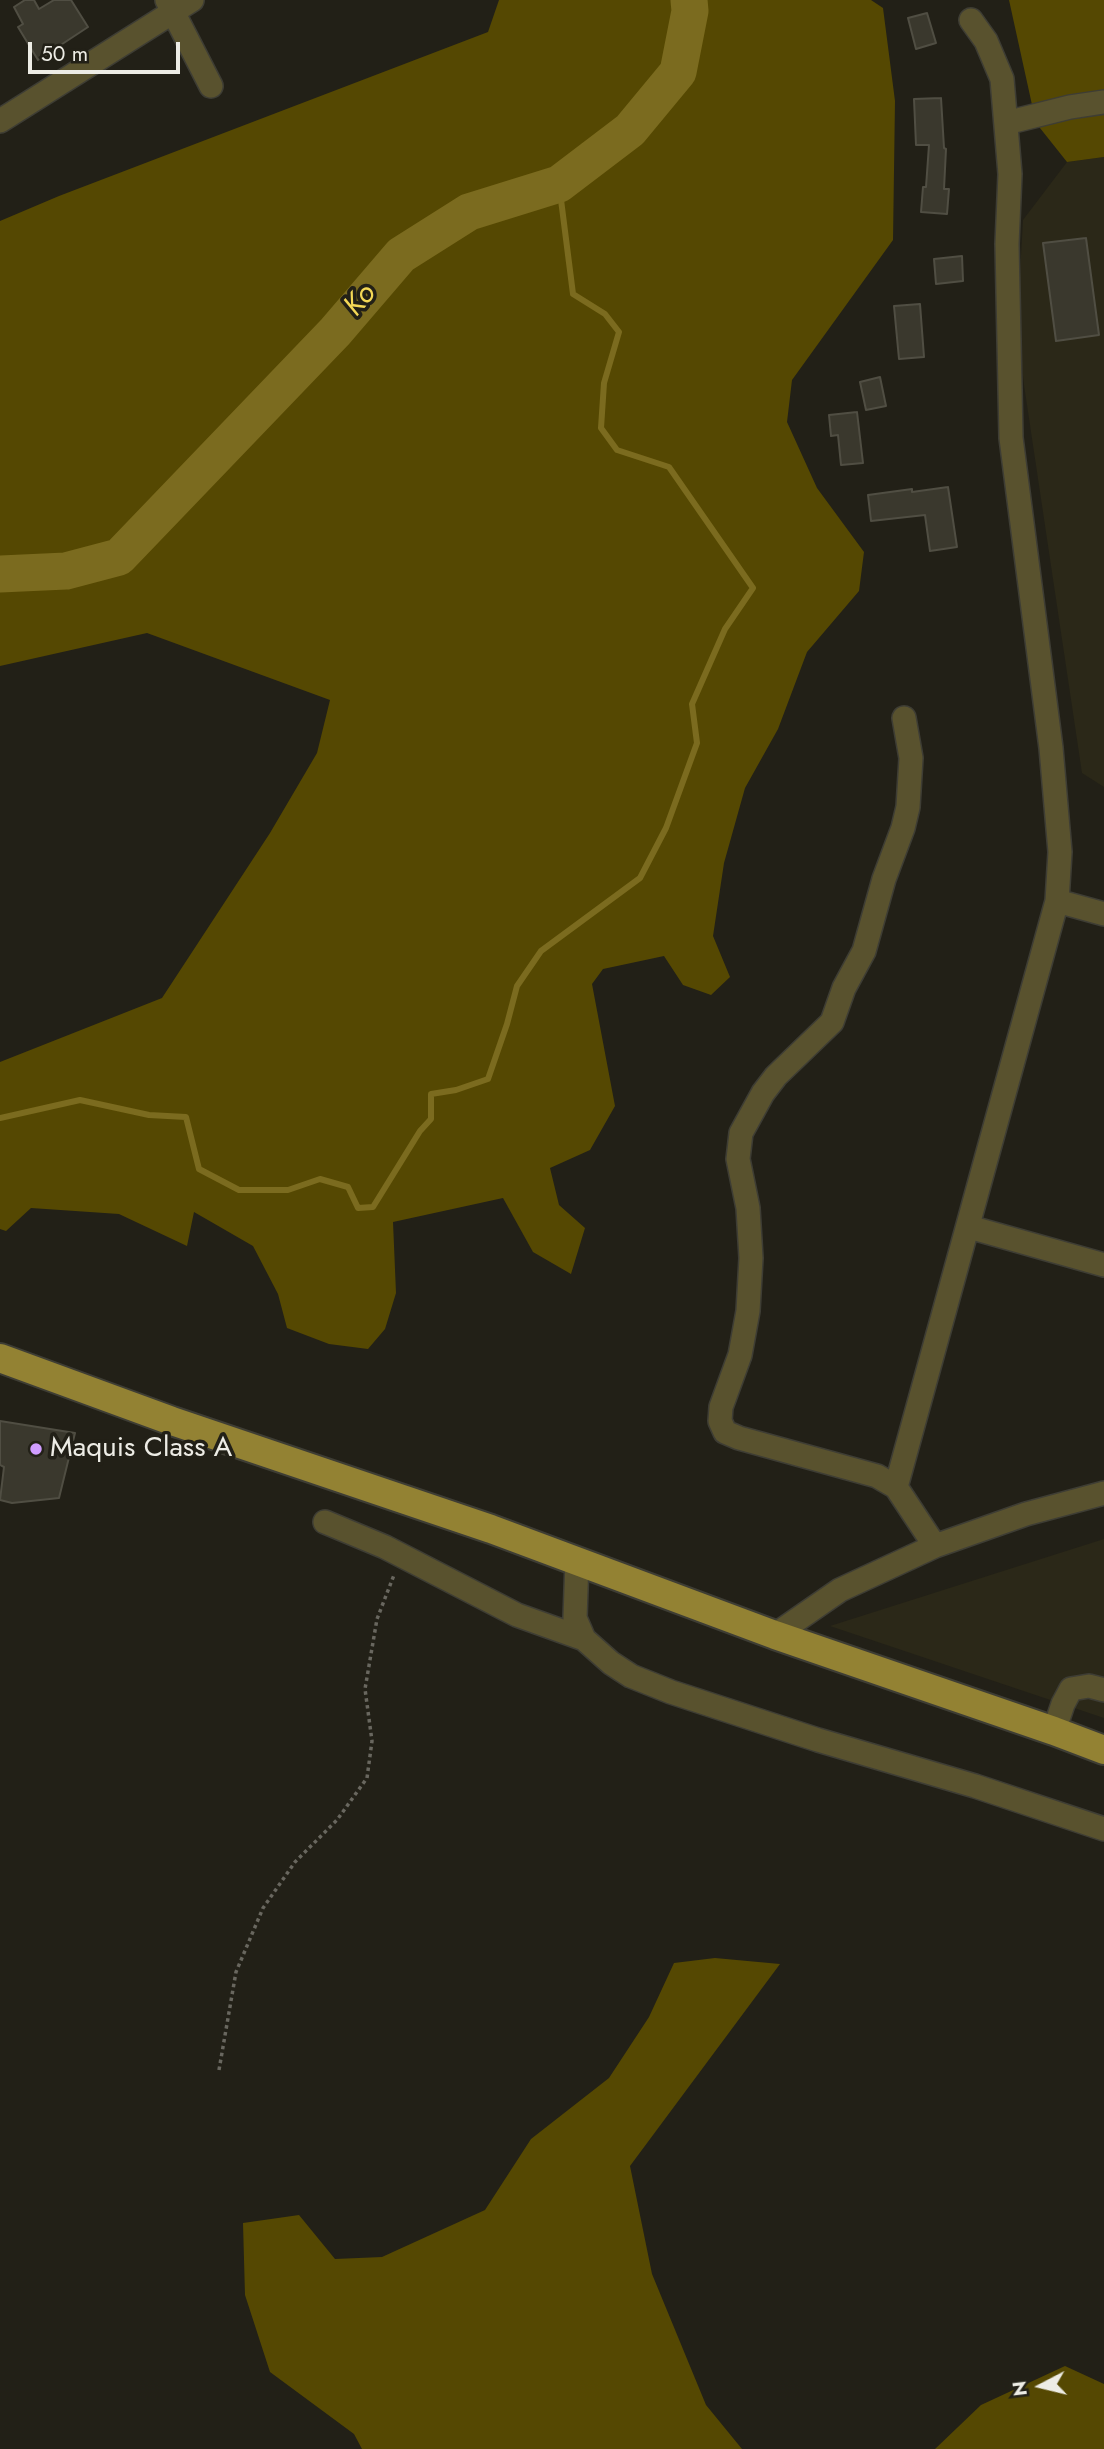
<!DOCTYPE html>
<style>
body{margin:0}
#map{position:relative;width:1104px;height:2449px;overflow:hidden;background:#222017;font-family:Jost,sans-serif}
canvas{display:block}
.north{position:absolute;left:1006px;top:2351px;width:70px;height:70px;-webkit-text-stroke:5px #222017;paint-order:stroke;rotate:263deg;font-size:19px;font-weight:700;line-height:28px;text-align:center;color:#edece5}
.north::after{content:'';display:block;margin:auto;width:24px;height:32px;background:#edece5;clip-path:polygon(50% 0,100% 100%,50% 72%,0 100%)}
.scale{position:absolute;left:28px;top:42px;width:152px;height:32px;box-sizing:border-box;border:4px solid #edece5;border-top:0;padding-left:9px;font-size:21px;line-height:24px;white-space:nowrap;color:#edece5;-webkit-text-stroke:5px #222017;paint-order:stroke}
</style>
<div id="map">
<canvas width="1104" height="2449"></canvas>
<div class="north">N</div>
<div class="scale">50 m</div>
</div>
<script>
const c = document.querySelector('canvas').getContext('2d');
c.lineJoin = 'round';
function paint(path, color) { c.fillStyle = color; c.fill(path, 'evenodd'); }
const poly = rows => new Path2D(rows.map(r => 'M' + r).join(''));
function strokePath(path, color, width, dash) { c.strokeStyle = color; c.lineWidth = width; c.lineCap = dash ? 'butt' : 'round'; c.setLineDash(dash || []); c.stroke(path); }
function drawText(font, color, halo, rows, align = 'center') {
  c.font = font + ' Jost,sans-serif'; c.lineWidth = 7; c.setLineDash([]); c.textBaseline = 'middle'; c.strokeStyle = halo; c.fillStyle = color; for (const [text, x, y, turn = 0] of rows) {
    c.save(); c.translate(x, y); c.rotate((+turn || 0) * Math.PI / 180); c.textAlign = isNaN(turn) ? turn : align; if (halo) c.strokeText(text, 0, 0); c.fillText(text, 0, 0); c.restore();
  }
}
const built = poly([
 [1104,157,1104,787,1082,773,1024,385,1019,339,1019,291,1023,220,1067,162],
 [1104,1539,1104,1718,830,1626]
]);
const green = poly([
 [499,0,871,0,883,8,895,101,893,240,792,380,787,422,817,488,864,552,859,591,807,652,778,729,745,788,724,863,713,936,730,977,711,995,683,985,664,956,603,969,592,984,615,1106,590,1150,550,1168,559,1205,585,1228,571,1274,533,1252,503,1198,393,1222,396,1293,385,1329,368,1349,329,1344,287,1328,278,1294,253,1246,194,1212,187,1246,119,1214,31,1208,6,1231,0,1229,0,1062,162,998,270,833,317,753,330,700,147,633,0,666,0,221,59,196,488,32],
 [1009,0,1104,0,1104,157,1067,162,1036,123],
 [715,1958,780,1964,630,2166,652,2274,706,2405,742,2449,362,2449,354,2434,270,2372,245,2295,243,2223,299,2215,335,2259,382,2257,485,2210,531,2139,609,2078,649,2017,674,1963],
 [1065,2366,1104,2384,1104,2449,935,2449,981,2405]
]);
const stream = poly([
 [0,1118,80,1100,149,1115,186,1117,199,1169,239,1190,288,1190,320,1179,348,1187,358,1208,373,1207,420,1131,431,1119,431,1094,456,1090,488,1079,507,1024,517,986,541,951,640,878,666,828,697,743,692,704,725,629,753,588,669,467,617,450,601,428,604,383,619,332,605,314,573,294,559,184]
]);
const river = poly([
 [0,574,66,571,119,557,335,332,401,255,469,212,559,184,630,130,678,72,690,11,689,0]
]);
const building = poly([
 [25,0,34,0,39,9,54,0,71,0,88,27,38,60,18,27,23,24,14,7,25,0],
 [927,13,936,43,916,49,908,18,927,13],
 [941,98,944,148,946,149,944,189,949,189,947,214,921,212,923,187,926,187,929,145,916,145,914,99,941,98],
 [1086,238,1099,335,1056,341,1043,243,1086,238],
 [962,256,963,281,936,284,934,259,962,256],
 [920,304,924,357,899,359,894,306,920,304],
 [880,377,886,406,866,410,860,382,880,377],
 [857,412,863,463,841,465,838,435,831,436,829,415,857,412],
 [948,487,957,547,930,551,925,515,871,521,868,495,912,489,912,492,948,487],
 [0,1421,75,1433,59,1498,12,1503,0,1500,4,1467,0,1465,0,1421]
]);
const path = poly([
 [219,2070,236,1972,263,1908,295,1862,337,1820,367,1778,372,1741,365,1689,377,1619,394,1575]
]);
const minor = poly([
 [167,0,211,86],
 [0,121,192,0],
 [1006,123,1070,107,1104,102],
 [1057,901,1104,914],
 [969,1227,1104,1265],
 [896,1487,877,1476,739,1438,725,1432,720,1421,721,1407,740,1355,748,1311,751,1258,748,1208,738,1159,741,1133,763,1093,776,1076,832,1022,844,988,864,951,884,879,903,828,908,807,911,758,904,718],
 [325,1522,385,1547,517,1615,584,1639],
 [935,1546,896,1487,1057,901,1060,852,1051,748,1011,438,1007,244,1010,174,1002,79,986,41,971,20],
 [577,1561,575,1618,584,1639,611,1663,631,1676,671,1692,818,1740,975,1786,1104,1829],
 [775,1635,840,1590,935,1546,1026,1514,1104,1493],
 [1054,1731,1063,1704,1071,1689,1089,1686,1104,1690]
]);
const major = poly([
 [0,1358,172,1421,491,1529,775,1635,1054,1731,1104,1750]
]);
const markers = [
 [36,1449,7,"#d09dff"]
];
const poiNames = [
 ["Maquis Class A",50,1449]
];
const waterNames = [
 ["Ko",361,301,-49]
];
paint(built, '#2b2818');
paint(green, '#554802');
strokePath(stream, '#7b6b1f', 6);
strokePath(river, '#7b6b1f', 37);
paint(building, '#3a382d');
strokePath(building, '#504e43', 2);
strokePath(minor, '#3e3d34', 26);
strokePath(major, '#3e3d34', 32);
strokePath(path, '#69675f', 3.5, [3.5, 3.5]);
strokePath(minor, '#59522e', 23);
strokePath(major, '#938233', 28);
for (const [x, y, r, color] of markers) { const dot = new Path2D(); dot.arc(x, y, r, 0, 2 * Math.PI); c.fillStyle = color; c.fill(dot); strokePath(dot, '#222017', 2.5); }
drawText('28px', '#edece5', '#222017', poiNames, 'left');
drawText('italic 30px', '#f4d856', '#222017', waterNames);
</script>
